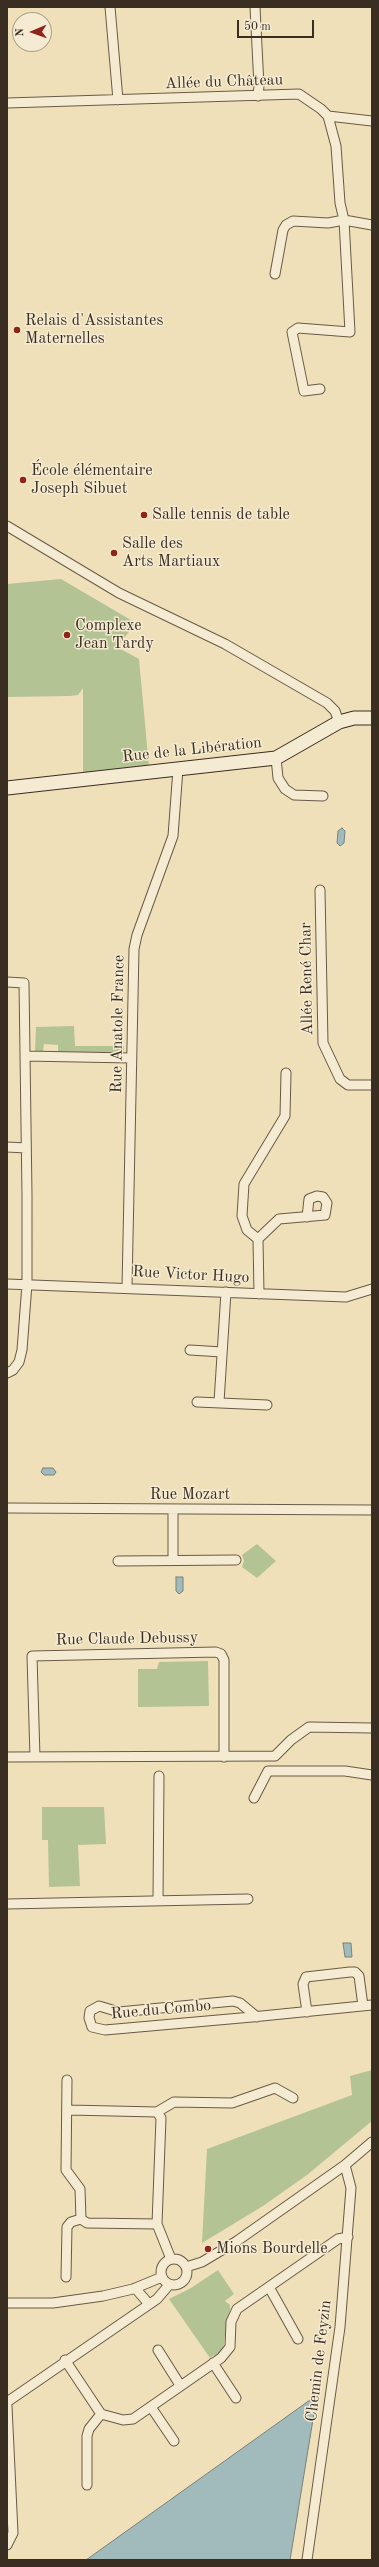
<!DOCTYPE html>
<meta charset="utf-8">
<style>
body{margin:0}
#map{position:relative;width:379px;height:2567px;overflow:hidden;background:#f0e0b9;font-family:"Old Standard TT",serif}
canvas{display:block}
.frame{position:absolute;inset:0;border:8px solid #3a2d21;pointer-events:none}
.north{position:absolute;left:12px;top:12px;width:40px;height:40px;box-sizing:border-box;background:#f5ebd2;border:1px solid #aa9f8b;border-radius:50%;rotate:268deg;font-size:11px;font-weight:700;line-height:16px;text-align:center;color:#3a2d21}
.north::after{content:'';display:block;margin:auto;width:14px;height:18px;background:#8f2418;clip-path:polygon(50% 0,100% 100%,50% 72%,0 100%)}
.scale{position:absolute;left:237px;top:20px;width:77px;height:18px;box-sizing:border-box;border:2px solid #3a2d21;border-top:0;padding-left:5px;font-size:12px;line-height:14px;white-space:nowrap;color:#3a2d21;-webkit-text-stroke:3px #f5ebd2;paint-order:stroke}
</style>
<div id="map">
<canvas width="379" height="2567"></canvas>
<div class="frame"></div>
<div class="north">N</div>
<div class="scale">50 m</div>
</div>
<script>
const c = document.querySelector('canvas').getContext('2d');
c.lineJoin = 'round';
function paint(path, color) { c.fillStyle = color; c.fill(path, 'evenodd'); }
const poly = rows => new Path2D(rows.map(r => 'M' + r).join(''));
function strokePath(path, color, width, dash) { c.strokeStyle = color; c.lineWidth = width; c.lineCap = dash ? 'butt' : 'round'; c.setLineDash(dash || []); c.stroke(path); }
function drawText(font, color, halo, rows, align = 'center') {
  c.font = font + ' "Old Standard TT",serif'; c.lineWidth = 3; c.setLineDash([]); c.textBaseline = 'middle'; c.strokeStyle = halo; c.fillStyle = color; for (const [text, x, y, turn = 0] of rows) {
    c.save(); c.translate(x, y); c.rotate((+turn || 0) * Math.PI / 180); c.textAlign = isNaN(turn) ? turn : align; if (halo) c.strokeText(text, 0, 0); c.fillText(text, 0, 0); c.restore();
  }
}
const green = poly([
 [61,579,136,623,117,647,139,659,149,767,83,773,83,688,78,695,70,696,7,697,7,584],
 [74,1026,75,1046,124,1046,124,1051,117,1055,58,1053,58,1045,44,1044,43,1052,35,1051,36,1027],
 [257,1544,276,1561,257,1578,242,1567,244,1561,242,1555],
 [208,1661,209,1706,138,1707,138,1669,157,1669,159,1662],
 [42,1807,104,1807,106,1844,78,1845,80,1886,49,1887,48,1840,42,1840],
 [372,2070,372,2121,307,2175,263,2206,202,2243,207,2149,352,2095,350,2076],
 [218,2270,234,2294,225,2301,230,2305,230,2310,227,2319,223,2352,215,2358,214,2355,210,2358,169,2299,191,2288]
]);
const water = poly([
 [342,828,345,831,344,843,340,846,337,843,338,831,342,828],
 [43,1468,53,1468,56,1472,54,1475,44,1475,41,1472,43,1468],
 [176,1577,183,1577,183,1591,179,1594,176,1591,176,1577],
 [343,1943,351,1943,352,1957,345,1957,343,1943],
 [317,2395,290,2560,86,2560,317,2395]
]);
const street = poly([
 [110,7,118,100],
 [255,7,259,86,258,96],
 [7,103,299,94,321,109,328,116,336,146,340,203,344,220,350,332,298,328,292,332,304,391,320,389],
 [328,116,372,121],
 [344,220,372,225],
 [275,274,283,230,286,225,293,221,328,223,344,220],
 [7,526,119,593,225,644,327,703,335,711,339,722],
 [276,758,278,778,285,789,294,795,323,796],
 [320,890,323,1043,340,1079,348,1085,372,1085],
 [7,982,24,983,27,1195,27,1284,22,1350,19,1362,13,1370,7,1373],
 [25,1056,131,1058],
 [286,1073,285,1116,244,1184,242,1216,247,1230,258,1239,279,1219,325,1215,327,1203,323,1197,317,1196,309,1199,307,1217],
 [7,1147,26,1148],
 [258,1239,259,1294],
 [7,1284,346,1297,372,1289],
 [127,1287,134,949,137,935,173,836,178,769],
 [190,1350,222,1352],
 [197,1402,267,1405],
 [219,1402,226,1292],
 [7,1508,372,1510],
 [173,1510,173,1560],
 [118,1561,236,1560],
 [7,1757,275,1756,291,1740,309,1727,372,1728],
 [35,1757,32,1656,216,1652,221,1654,224,1660,224,1757],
 [254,1798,268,1771,345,1771,372,1775],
 [158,1901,159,1776],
 [7,1904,248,1899],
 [307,2012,303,1984,306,1977,350,1972,355,1972,359,1976,363,2006],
 [257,2017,240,2003,233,2001,119,2012,99,2006,90,2011,89,2018,92,2027,105,2030,252,2017,372,2005],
 [67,2080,66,2170,80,2189,81,2219,87,2223,157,2224],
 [69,2110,157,2112,161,2118,157,2224,171,2259],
 [157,2112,174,2102,232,2103,275,2088,293,2098],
 '161 2272a13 13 0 1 1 26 0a13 13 0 1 1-26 0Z',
 [186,2267,202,2262,237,2241,345,2165,372,2142],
 [66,2277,67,2227,71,2222,81,2219],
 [269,2287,298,2339],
 [135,2288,149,2304],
 [7,2303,53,2303,103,2296,133,2289,162,2277],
 [158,2350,180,2385],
 [65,2360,101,2414,123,2420,133,2419,221,2358,230,2347,231,2322,237,2309,338,2239,348,2237],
 [213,2363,236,2398],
 [7,2402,157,2299,169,2285],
 [7,2406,13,2533,7,2545],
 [151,2407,174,2441],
 [87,2485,87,2436,89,2429,101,2414],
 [307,2560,340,2327,351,2188,345,2165]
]);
const secondary = poly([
 [7,788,276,758,339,722,354,718,372,718]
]);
const markers = [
 [17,330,4,"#8f2418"],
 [23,480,4,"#8f2418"],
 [144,515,4,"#8f2418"],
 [114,553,4,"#8f2418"],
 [67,635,4,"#8f2418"],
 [208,2249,4,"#8f2418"]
];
const streetNames = [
 ["Allée du Château",224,82,-2],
 ["Rue de la Libération",192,750,-6],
 ["Allée René Char",307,979,-91],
 ["Rue Anatole France",118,1024,-89],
 ["Rue Victor Hugo",191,1275,3],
 ["Rue Mozart",190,1495],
 ["Rue Claude Debussy",127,1639,-1],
 ["Rue du Combo",161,2010,-5],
 ["Chemin de Feyzin",319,2361,-83]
];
const poiNames = [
 ["Relais d'Assistantes",25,321],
 ["Maternelles",25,339],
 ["École élémentaire",31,471],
 ["Joseph Sibuet",31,489],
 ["Salle tennis de table",152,515],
 ["Salle des",122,544],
 ["Arts Martiaux",122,562],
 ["Complexe",75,626],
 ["Jean Tardy",75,644],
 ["Mions Bourdelle",216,2249]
];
paint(green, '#b4c394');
paint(water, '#a1babb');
strokePath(water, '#78827d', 1);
strokePath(street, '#685a47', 11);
strokePath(secondary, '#3a2d21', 15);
strokePath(street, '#f5ebd2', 9);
strokePath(secondary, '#f5ebd2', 13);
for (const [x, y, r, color] of markers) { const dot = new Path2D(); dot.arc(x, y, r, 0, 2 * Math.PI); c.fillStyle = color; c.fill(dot); strokePath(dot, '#f5ebd2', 1.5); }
drawText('16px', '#3a2d21', '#f5ebd2', streetNames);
drawText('16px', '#3a2d21', '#f5ebd2', poiNames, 'left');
</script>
